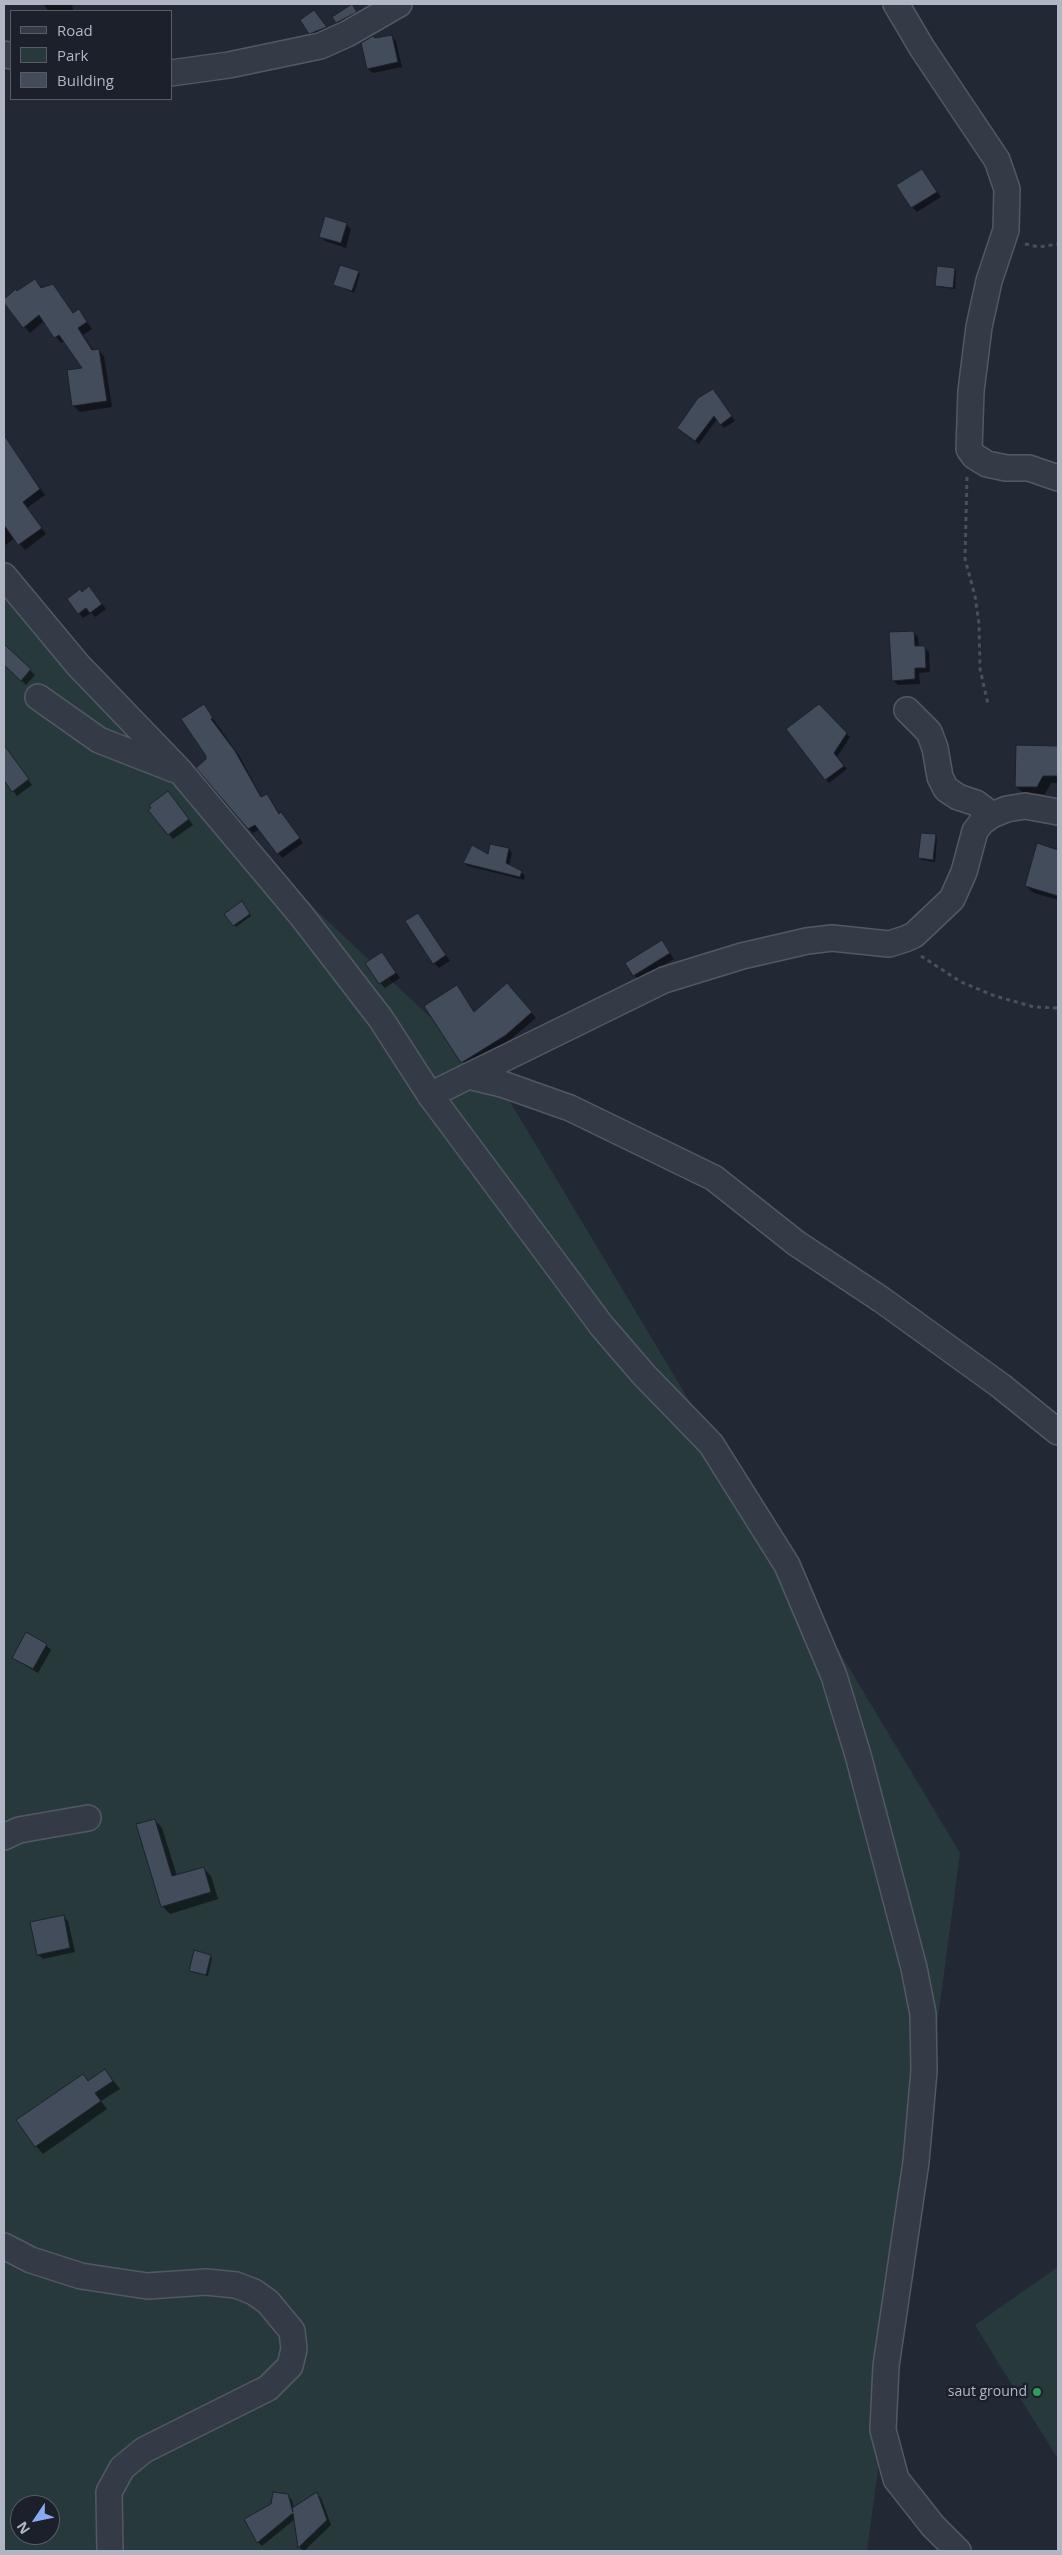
<!DOCTYPE html>
<style>
body{margin:0}
#map{position:relative;width:1062px;height:2555px;overflow:hidden;background:#222935;font-family:"Open Sans",sans-serif}
canvas{display:block}
.frame{position:absolute;inset:0;border:5px solid #b0b6c3;pointer-events:none}
.legend{position:absolute;left:10px;top:10px;width:162px;height:90px;box-sizing:border-box;background:#1b202b;border:1px solid #575c68;margin:0;padding:6px 9px;list-style:none;font-size:15px;color:#b0b6c3}
.legend li{display:flex;align-items:center;gap:10px;height:25px}
.legend b{width:25px;border:1px solid #575c68}
.north{position:absolute;left:10px;top:2495px;width:50px;height:50px;box-sizing:border-box;background:#1b202b;border:1px solid #575c68;border-radius:50%;rotate:236deg;font-size:14px;font-weight:700;line-height:20px;text-align:center;color:#b0b6c3}
.north::after{content:'';display:block;margin:auto;width:18px;height:22px;background:#8aa9ee;clip-path:polygon(50% 0,100% 100%,50% 72%,0 100%)}
</style>
<div id="map">
<canvas width="1062" height="2555"></canvas>
<div class="frame"></div>
<ul class="legend">
<li><b style="height:6px;background:#353b46"></b>Road</li>
<li><b style="height:14px;background:#28393b"></b>Park</li>
<li><b style="height:14px;background:#434c5a"></b>Building</li>
</ul>
<div class="north">N</div>
</div>
<script>
const c = document.querySelector('canvas').getContext('2d');
c.lineJoin = 'round';
function paint(path, color) { c.fillStyle = color; c.fill(path, 'evenodd'); }
const poly = rows => new Path2D(rows.map(r => 'M' + r).join(''));
function strokePath(path, color, width, dash) { c.strokeStyle = color; c.lineWidth = width; c.lineCap = dash ? 'butt' : 'round'; c.setLineDash(dash || []); c.stroke(path); }
function drawText(font, color, halo, rows, align = 'center') {
  c.font = font + ' "Open Sans",sans-serif'; c.lineWidth = 5; c.setLineDash([]); c.textBaseline = 'middle'; c.strokeStyle = halo; c.fillStyle = color; for (const [text, x, y, turn = 0] of rows) {
    c.save(); c.translate(x, y); c.rotate((+turn || 0) * Math.PI / 180); c.textAlign = isNaN(turn) ? turn : align; if (halo) c.strokeText(text, 0, 0); c.fillText(text, 0, 0); c.restore();
  }
}
const green = poly([
 [4,572,184,786,497,1080,960,1853,867,2551,4,2551],
 [20,2505,50,2505,50,2535,20,2535],
 [1058,2267,1058,2459,975,2325]
]);
const shadow = poly([
 [44,4,72,4,73,10,48,11],
 [354,8,358,14,340,24,337,22],
 [319,16,331,32,315,38,310,33],
 [391,36,396,41,402,67,373,73,368,69,375,40],
 [922,170,941,197,917,212,912,207],
 [346,224,351,229,346,248,325,241,320,236],
 [954,269,956,271,955,289,938,287,936,285],
 [358,272,360,274,354,293,335,285],
 [35,281,43,289,53,285,74,314,79,311,92,329,83,335,94,351,98,350,104,356,112,407,80,412,73,405,84,369,65,341,61,343,44,321,30,333,4,301,16,291,17,292],
 [713,390,735,421,724,428,717,419,699,444,682,431],
 [4,437,45,495,27,508,46,534,25,550,15,538,4,546],
 [89,588,106,609,95,617,91,613,83,618,68,599],
 [913,632,918,637,919,647,924,647,929,652,930,672,919,673,920,684,898,685,893,680],
 [4,646,35,675,26,685,4,664],
 [819,705,850,737,837,757,847,769,829,783,788,730],
 [204,706,240,757,262,798,267,796,271,800,280,814,285,818,303,843,282,858,260,829,253,833,248,828,208,760],
 [1017,746,1058,747,1058,783,1051,783,1045,794,1024,794,1016,786],
 [7,750,32,785,17,796,4,778,4,753],
 [173,798,193,825,173,839,169,834],
 [935,836,937,838,935,862,922,860,919,858],
 [1038,845,1058,851,1058,900,1034,893,1026,886],
 [509,849,512,853,509,866,521,872,525,876,524,880,468,866,464,863],
 [243,905,251,916,236,927,226,914],
 [418,915,450,961,439,968,434,963],
 [662,942,674,959,639,980,634,975],
 [382,953,400,978,385,988,380,983],
 [457,987,475,1013,512,990,536,1018,511,1039,467,1067,462,1062],
 [46,1645,51,1650,38,1673,13,1658],
 [155,1820,162,1828,177,1876,203,1868,211,1876,218,1899,170,1914,162,1906],
 [63,1916,68,1921,75,1952,43,1959,38,1954],
 [210,1956,212,1958,208,1976,190,1971],
 [105,2070,120,2089,101,2101,107,2109,43,2154,36,2146,83,2075,89,2082],
 [317,2494,321,2498,331,2525,304,2551,300,2548,295,2519,262,2546,258,2542,272,2504,287,2495,292,2500,294,2508]
]);
const building = poly([
 [352,4,357,12,336,23,332,17,352,4],
 [314,10,327,27,309,34,300,20,314,10],
 [392,35,398,62,367,69,361,43,373,36,375,38,392,35],
 [922,169,937,192,911,208,896,185,922,169],
 [325,216,347,223,341,243,319,237,325,216],
 [340,265,359,271,352,291,333,285,340,265],
 [937,266,955,268,953,288,935,286,937,266],
 [35,279,41,288,53,284,73,313,79,309,87,322,78,328,92,350,99,349,107,401,72,406,67,370,82,368,59,335,54,338,39,315,23,328,4,303,4,299,16,289,17,291,35,279],
 [713,389,732,416,720,425,714,416,695,441,677,428,698,398,713,389],
 [4,435,40,489,23,502,42,528,18,545,4,525,4,435],
 [89,586,102,604,90,613,86,608,78,614,67,599,80,589,82,592,89,586],
 [914,631,915,646,925,646,926,668,915,668,915,679,892,681,889,632,914,631],
 [4,644,31,669,21,681,4,665,4,644],
 [204,704,213,718,211,719,235,751,261,797,267,794,279,814,281,812,300,838,277,854,255,825,248,829,196,768,206,759,206,756,181,719,204,704],
 [819,704,847,733,834,753,844,766,825,780,786,729,819,704],
 [4,745,29,779,12,792,4,780,4,745],
 [1016,745,1058,746,1058,776,1043,776,1037,787,1015,787,1016,745],
 [168,791,189,819,168,835,148,810,151,808,149,805,168,791],
 [921,833,936,834,933,860,918,858,921,833],
 [1037,843,1058,850,1058,896,1025,886,1037,843],
 [490,844,509,848,506,863,522,871,520,877,463,863,472,845,488,854,490,844],
 [242,901,250,914,233,926,224,914,242,901],
 [418,913,446,955,433,964,405,921,418,913],
 [662,940,670,953,633,976,625,963,662,940],
 [382,952,396,973,379,984,365,963,382,952],
 [507,983,532,1012,506,1035,461,1063,424,1006,457,985,474,1012,507,983],
 [26,1632,47,1644,33,1669,12,1658,26,1632],
 [155,1819,172,1876,204,1867,211,1892,161,1907,136,1824,155,1819],
 [64,1915,70,1948,37,1955,30,1922,64,1915],
 [194,1950,211,1955,206,1975,189,1971,194,1950],
 [105,2069,113,2081,95,2093,101,2101,35,2147,16,2120,83,2074,88,2081,105,2069],
 [273,2492,288,2494,293,2512,292,2508,317,2492,327,2520,298,2548,293,2513,257,2543,244,2519,271,2504,273,2492]
]);
const path = poly([
 [1025,244,1039,247,1058,244],
 [967,477,965,559,975,596,979,624,980,669,988,704],
 [921,956,961,982,995,996,1034,1007,1058,1008]
]);
const minor = poly([
 [896,4,922,48,997,160,1007,189,1006,230,989,281,979,327,971,391,969,449,974,456,987,464,1006,468,1029,468,1058,478],
 [4,54,11,56],
 [171,73,229,65,320,46,347,34,399,4],
 [4,576,78,665,180,771,301,915,381,1019,430,1095,601,1325,644,1375,711,1444,787,1565,834,1676,858,1755,914,1968,923,2014,924,2071,916,2162,886,2366,883,2430,896,2479,933,2526,958,2551],
 [38,697,99,740,173,769],
 [907,710,929,732,935,748,940,777,946,789,958,797,976,803,992,815],
 [468,1076,502,1084,570,1108,714,1178,796,1243,882,1300,1001,1386,1058,1432],
 [430,1095,664,980,742,956,807,941,832,938,889,944,905,939,914,935,952,899,964,872,975,831,982,822,992,815,1007,809,1025,806,1058,812],
 [4,1837,19,1830,88,1818],
 [4,2246,31,2260,81,2276,147,2286,206,2282,236,2285,254,2292,268,2302,292,2331,294,2349,290,2366,268,2388,144,2450,122,2468,109,2492,110,2551]
]);
const markers = [
 [1037,2392,5,"#2e9e5b"]
];
const poiNames = [
 ["saut ground",1027,2392]
];
paint(green, '#28393b');
paint(shadow, '#0007');
paint(building, '#434c5a');
strokePath(building, '#1d222d', 1);
strokePath(minor, '#535964', 28);
strokePath(path, '#455458', 3, [4, 4]);
strokePath(minor, '#353b46', 25);
for (const [x, y, r, color] of markers) { const dot = new Path2D(); dot.arc(x, y, r, 0, 2 * Math.PI); c.fillStyle = color; c.fill(dot); strokePath(dot, '#1b202b', 2); }
drawText('14px', '#b0b6c3', '#1b202b', poiNames, 'right');
</script>
